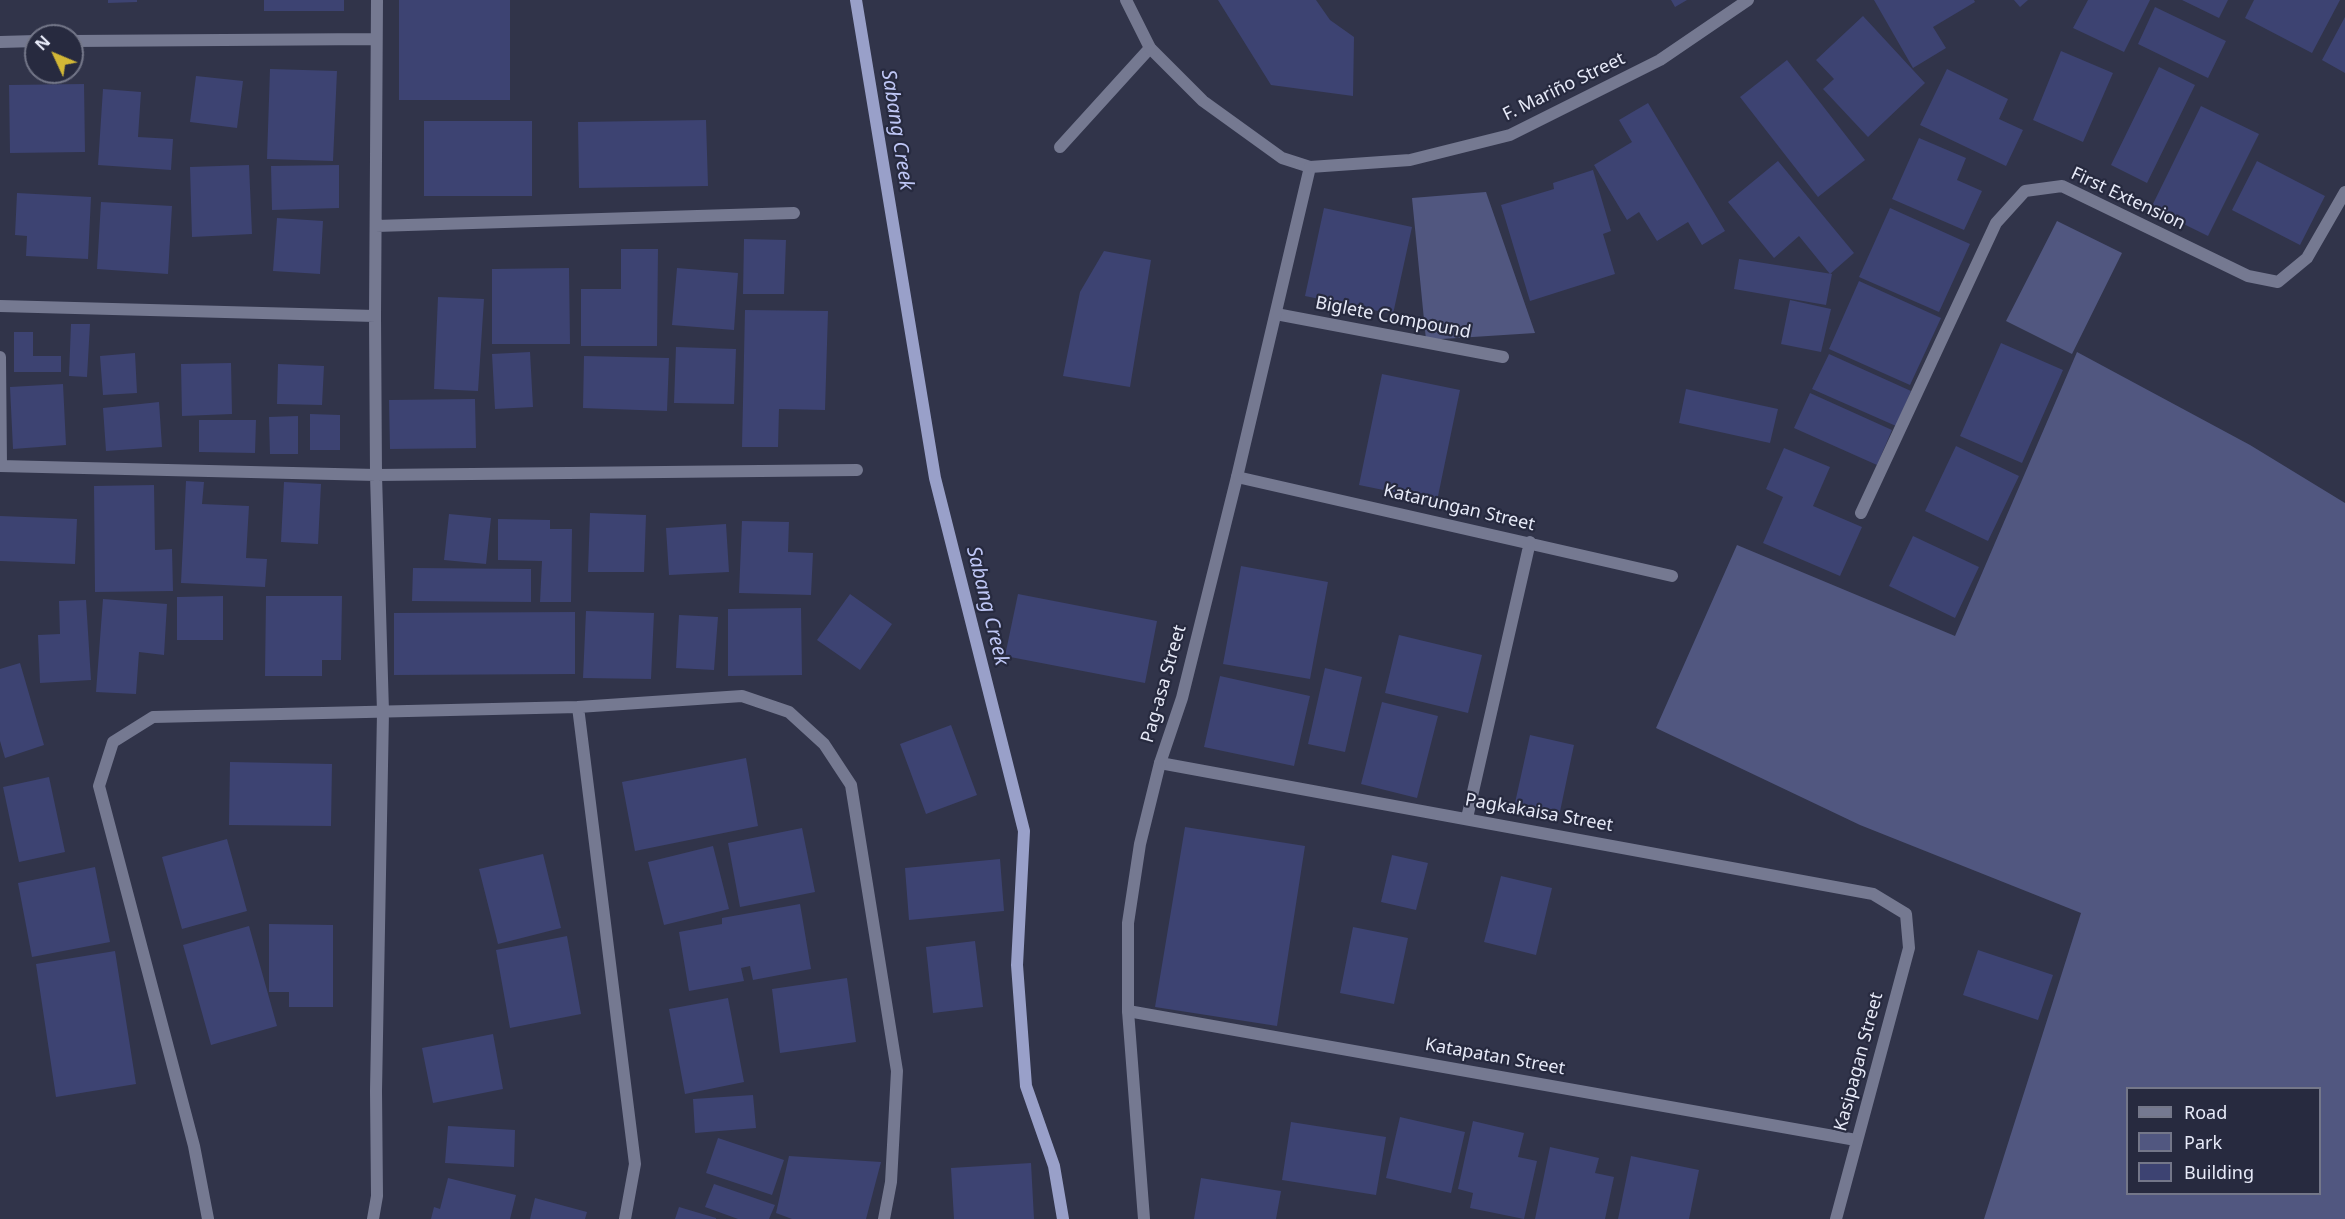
<!DOCTYPE html>
<meta charset="utf-8">
<style>
body{margin:0}
#map{position:relative;width:2345px;height:1219px;overflow:hidden;background:#31344a;font-family:"Noto Sans",sans-serif}
canvas{display:block}
.legend{position:absolute;left:2126px;top:1087px;width:195px;height:108px;box-sizing:border-box;background:#272a3f;border:2px solid #747789;margin:0;padding:8px 10px;list-style:none;font-size:18px;color:#e7eaf8}
.legend li{display:flex;align-items:center;gap:12px;height:30px}
.legend b{width:30px;border:2px solid #747789}
.north{position:absolute;left:24px;top:24px;width:60px;height:60px;box-sizing:border-box;background:#272a3f;border:2px solid #747789;border-radius:50%;rotate:314deg;font-size:16px;font-weight:700;line-height:24px;text-align:center;color:#e7eaf8}
.north::after{content:'';display:block;margin:auto;width:21px;height:27px;background:#d2b736;clip-path:polygon(50% 0,100% 100%,50% 72%,0 100%)}
</style>
<div id="map">
<canvas width="2345" height="1219"></canvas>
<ul class="legend">
<li><b style="height:8px;background:#757991"></b>Road</li>
<li><b style="height:16px;background:#515780"></b>Park</li>
<li><b style="height:16px;background:#3d4372"></b>Building</li>
</ul>
<div class="north">N</div>
</div>
<script>
const c = document.querySelector('canvas').getContext('2d');
c.lineJoin = 'round';
function paint(path, color) { c.fillStyle = color; c.fill(path, 'evenodd'); }
const poly = rows => new Path2D(rows.map(r => 'M' + r).join(''));
function strokePath(path, color, width, dash) { c.strokeStyle = color; c.lineWidth = width; c.lineCap = dash ? 'butt' : 'round'; c.setLineDash(dash || []); c.stroke(path); }
function drawText(font, color, halo, rows, align = 'center') {
  c.font = font + ' "Noto Sans",sans-serif'; c.lineWidth = 4.5; c.setLineDash([]); c.textBaseline = 'middle'; c.strokeStyle = halo; c.fillStyle = color; for (const [text, x, y, turn = 0] of rows) {
    c.save(); c.translate(x, y); c.rotate((+turn || 0) * Math.PI / 180); c.textAlign = isNaN(turn) ? turn : align; if (halo) c.strokeText(text, 0, 0); c.fillText(text, 0, 0); c.restore();
  }
}
const green = poly([
 [1486,192,1535,333,1426,340,1412,198],
 [2057,221,2122,253,2072,354,2006,321],
 [2077,352,2250,445,2345,503,2345,1219,1984,1219,2081,913,1860,825,1656,728,1737,545,1955,636],
 [2320,1088,2320,1194,2128,1194,2128,1088]
]);
const stream = poly([
 [856,0,935,478,1024,831,1017,965,1026,1086,1054,1166,1063,1219]
]);
const building = poly([
 [108,0,137,0,137,2,108,3],
 [264,0,344,0,344,11,264,11],
 [399,0,510,0,510,100,399,100],
 [1218,0,1316,0,1330,20,1354,37,1353,96,1271,85],
 [1671,0,1687,0,1675,7],
 [1874,0,1974,0,1975,2,1933,27,1946,48,1913,68],
 [2014,0,2028,0,2020,7],
 [2088,0,2150,0,2124,52,2073,28],
 [2182,0,2228,0,2219,18],
 [2254,0,2340,0,2312,53,2245,18],
 [2155,7,2226,41,2208,78,2138,44],
 [1863,16,1925,83,1868,137,1823,89,1834,79,1816,60],
 [2345,17,2345,73,2322,60],
 [2061,51,2113,73,2083,142,2033,120],
 [1787,60,1865,160,1818,197,1740,97],
 [2159,67,2195,85,2147,183,2111,165],
 [270,69,337,71,333,161,267,159],
 [1947,69,2008,99,1999,119,2023,130,2006,166,1920,125],
 [196,76,243,81,237,128,190,122],
 [84,84,85,152,10,153,9,85],
 [103,89,141,92,138,137,173,139,171,170,98,165],
 [1648,103,1725,231,1702,245,1688,222,1657,241,1639,212,1627,220,1594,165,1632,142,1619,120],
 [2201,106,2259,134,2208,236,2151,208],
 [706,120,708,186,579,188,578,122],
 [424,121,532,121,532,196,424,196],
 [1919,138,1966,158,1957,180,1982,191,1964,230,1892,199],
 [1778,161,1854,253,1830,274,1799,236,1774,258,1728,202],
 [2257,161,2325,196,2300,245,2232,210],
 [249,165,252,234,192,237,190,167],
 [339,165,339,208,272,210,271,166],
 [1593,170,1611,231,1603,234,1615,274,1530,301,1501,205,1554,189,1553,183],
 [17,193,91,197,88,259,26,256,27,236,15,235],
 [101,202,172,206,168,274,97,269],
 [1324,208,1412,227,1393,314,1305,296],
 [1890,208,1970,244,1939,312,1859,277],
 [277,218,323,221,320,274,273,271],
 [744,239,786,240,784,294,743,294],
 [621,249,658,249,657,346,581,346,581,289,621,289],
 [1104,251,1151,260,1130,387,1063,376,1080,292],
 [1739,259,1832,274,1826,305,1734,289],
 [569,268,570,344,492,344,492,269],
 [677,268,738,273,734,330,672,325],
 [1859,281,1941,318,1910,385,1829,349],
 [438,297,484,299,478,391,434,389],
 [1790,300,1831,309,1821,352,1781,344],
 [745,310,828,311,825,410,779,409,778,447,742,447],
 [71,324,90,324,87,377,69,376],
 [14,332,33,332,33,356,61,356,61,372,14,372],
 [2001,343,2063,370,2022,463,1960,436],
 [676,347,736,349,734,404,674,403],
 [530,352,533,407,495,409,492,354],
 [135,353,137,393,103,395,100,356],
 [1829,354,1911,391,1896,426,1812,389],
 [584,356,669,358,667,411,583,408],
 [231,363,232,414,182,416,181,364],
 [278,364,324,366,322,405,277,404],
 [1382,374,1460,390,1437,501,1359,485],
 [63,384,66,445,13,449,10,387],
 [1686,389,1778,409,1770,443,1679,423],
 [1810,393,1892,430,1877,465,1794,428],
 [475,399,476,448,390,449,389,400],
 [159,402,162,447,106,451,103,408],
 [310,414,340,415,340,450,310,450],
 [298,416,298,454,270,454,269,417],
 [199,420,256,420,255,453,199,452],
 [1956,446,2019,476,1988,541,1925,511],
 [1784,448,1830,467,1813,506,1862,527,1840,576,1763,543,1783,497,1766,489],
 [186,481,204,482,202,504,249,506,246,558,267,559,265,587,181,583],
 [284,482,321,484,318,544,281,542],
 [154,485,155,550,172,549,173,591,95,592,94,486],
 [590,513,646,515,644,572,588,572],
 [449,514,491,518,486,564,444,560],
 [0,516,77,519,75,564,0,561],
 [498,519,550,520,550,529,572,529,571,602,540,602,542,561,498,560],
 [742,521,789,522,788,552,813,553,811,595,739,593],
 [726,524,729,572,669,575,666,528],
 [1913,536,1979,567,1955,618,1889,586],
 [1241,566,1328,582,1310,679,1223,664],
 [413,568,531,569,531,602,412,601],
 [850,594,892,624,860,670,817,640],
 [1018,594,1157,621,1145,683,1005,656],
 [223,596,223,640,177,640,177,597],
 [266,596,342,596,341,660,322,660,322,676,265,676],
 [103,599,167,604,164,655,139,652,136,694,96,692],
 [86,600,91,680,40,683,38,635,60,634,59,601],
 [801,608,802,675,728,676,728,609],
 [586,611,654,613,651,679,583,678],
 [575,612,575,674,394,675,394,613],
 [679,615,718,617,714,670,676,668],
 [1399,635,1482,655,1468,713,1385,693],
 [20,663,44,745,5,758,0,741,0,669],
 [1325,668,1362,677,1345,752,1308,744],
 [1220,676,1310,696,1294,766,1204,747],
 [1382,702,1438,716,1417,798,1361,784],
 [951,725,977,795,926,814,900,744],
 [1530,735,1574,745,1558,821,1513,812],
 [746,758,758,826,635,851,622,782],
 [230,762,332,764,331,826,229,825],
 [49,777,65,852,19,862,3,787],
 [1185,827,1305,846,1277,1026,1155,1007],
 [802,828,815,892,740,907,728,843],
 [227,839,247,911,182,929,162,857],
 [713,846,729,909,664,925,648,862],
 [543,854,561,928,498,944,479,869],
 [1392,855,1428,863,1416,910,1381,902],
 [1000,859,1004,911,909,920,905,868],
 [95,867,110,942,32,957,18,883],
 [1501,876,1552,888,1536,955,1484,942],
 [800,904,811,969,753,980,750,966,741,968,744,981,689,991,679,932,722,924,722,918],
 [269,924,333,925,333,1007,289,1007,289,992,269,992],
 [249,926,277,1026,211,1045,183,945],
 [1353,927,1408,938,1394,1004,1340,993],
 [567,936,581,1014,510,1028,496,950],
 [975,941,983,1007,933,1013,926,947],
 [1978,950,2053,975,2038,1020,1963,995],
 [115,951,136,1084,56,1097,36,964],
 [847,978,856,1042,780,1053,772,989],
 [728,998,744,1082,685,1094,669,1009],
 [493,1034,503,1089,433,1103,422,1048],
 [753,1095,756,1128,695,1133,693,1099],
 [1400,1117,1465,1132,1451,1193,1386,1178],
 [1473,1121,1524,1133,1518,1157,1537,1161,1524,1219,1470,1208,1473,1193,1458,1189],
 [1291,1122,1386,1137,1376,1195,1282,1180],
 [448,1126,515,1130,514,1167,445,1163],
 [718,1138,784,1160,772,1195,706,1173],
 [1550,1147,1599,1158,1595,1173,1614,1177,1605,1219,1535,1219],
 [789,1156,881,1162,866,1219,792,1219,776,1213],
 [1631,1156,1699,1170,1689,1219,1618,1219],
 [1031,1163,1034,1219,954,1219,951,1168],
 [448,1178,516,1195,510,1219,431,1219,434,1207,440,1209],
 [1201,1178,1281,1191,1276,1219,1194,1219],
 [714,1184,775,1205,769,1219,738,1219,705,1207],
 [535,1198,587,1212,585,1219,530,1219],
 [679,1207,716,1218,716,1219,675,1219]
]);
const service = poly([
 [1060,147,1150,48]
]);
const minor = poly([
 [1126,0,1150,48,1203,101,1282,158,1310,167],
 [72,41,376,39],
 [0,42,36,41],
 [376,226,794,213],
 [0,306,375,316],
 [1276,314,1503,357],
 [0,357,1,466],
 [0,466,376,475,857,470],
 [1237,477,1672,576],
 [1861,513,1996,223,2025,191,2062,186,2248,276,2278,282,2307,258,2345,192],
 [578,707,635,1164,625,1219],
 [1160,763,1873,894,1906,914,1909,948,1836,1219],
 [1467,818,1530,542],
 [1128,1011,1856,1140],
 [208,1219,194,1146,99,786,113,742,153,717,578,707,742,696,789,712,824,744,851,785,897,1071,891,1182,884,1219],
 [373,1219,377,1196,376,1091,383,712,376,475,375,316,377,0]
]);
const tertiary = poly([
 [1144,1219,1128,1011,1128,923,1140,844,1160,763,1182,698,1237,477,1310,167,1410,160,1510,135,1660,60,1748,0]
]);
const streetNames = [
 ["F. Mariño Street",1564,87,-26],
 ["First Extension",2128,199,25],
 ["Biglete Compound",1393,318,11],
 ["Katarungan Street",1459,508,13],
 ["Pag-asa Street",1164,684,-74],
 ["Pagkakaisa Street",1539,813,10],
 ["Katapatan Street",1495,1057,10],
 ["Kasipagan Street",1859,1062,-75]
];
const waterNames = [
 ["Sabang Creek",897,130,81],
 ["Sabang Creek",987,606,76]
];
paint(green, '#515780');
strokePath(stream, '#99a0c9', 12);
paint(building, '#3d4372');
strokePath(service, '#757991', 12);
strokePath(minor, '#757991', 12);
strokePath(tertiary, '#757991', 12);
drawText('18px', '#e7eaf8', '#272a3f', streetNames);
drawText('italic 20px', '#bfc7f6', '#272a3f', waterNames);
</script>
